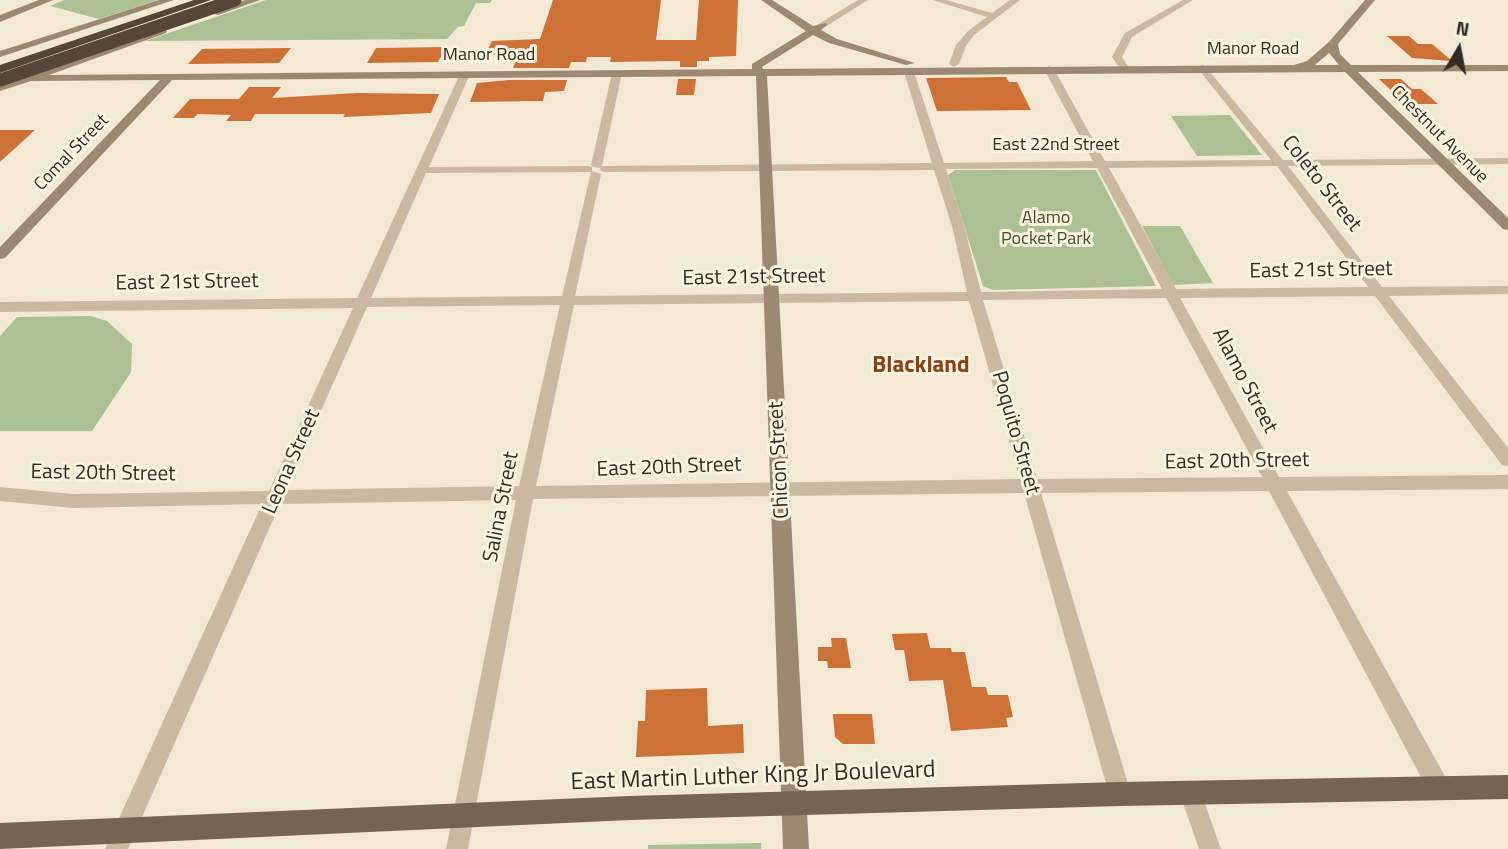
<!DOCTYPE html>
<style>
body{margin:0}
#map{position:relative;width:1508px;height:849px;overflow:hidden;background:#f2e8d4;font-family:"Titillium Web",sans-serif}
canvas{display:block}
.north{position:absolute;left:1424px;top:14px;width:70px;height:70px;-webkit-text-stroke:5px #faf2e0;paint-order:stroke;rotate:10deg;font-size:19px;font-weight:700;line-height:28px;text-align:center;color:#332b24}
.north::after{content:'';display:block;margin:auto;width:24px;height:32px;background:#332b24;clip-path:polygon(50% 0,100% 100%,50% 72%,0 100%)}
</style>
<div id="map">
<canvas width="1508" height="849"></canvas>
<div class="north">N</div>
</div>
<script>
const c = document.querySelector('canvas').getContext('2d');
c.lineJoin = 'round';
function paint(path, color) { c.fillStyle = color; c.fill(path, 'evenodd'); }
const poly = rows => new Path2D(rows.map(r => 'M' + r).join(''));
function strokePath(path, color, width, dash) { c.strokeStyle = color; c.lineWidth = width; c.lineCap = dash ? 'butt' : 'round'; c.setLineDash(dash || []); c.stroke(path); }
function drawText(font, color, halo, rows, align = 'center') {
  c.font = font + ' "Titillium Web",sans-serif'; c.lineWidth = 6; c.setLineDash([]); c.textBaseline = 'middle'; c.strokeStyle = halo; c.fillStyle = color; for (const [text, x, y, turn = 0] of rows) {
    c.save(); c.translate(x, y); c.rotate((+turn || 0) * Math.PI / 180); c.textAlign = isNaN(turn) ? turn : align; if (halo) c.strokeText(text, 0, 0); c.fillText(text, 0, 0); c.restore();
  }
}
const green = poly([
 [64,0,158,0,99,19,50,6],
 [266,0,492,0,490,3,476,3,464,26,458,27,447,39,145,41],
 [1230,115,1262,155,1197,156,1171,116],
 [955,170,1096,170,1156,286,993,290,983,286,948,175],
 [1142,226,1180,226,1213,283,1173,285],
 [90,316,107,321,132,344,131,372,92,431,0,431,0,336,17,317],
 [761,843,761,849,648,849,648,845]
]);
const building = poly([
 [553,0,661,0,656,40,696,40,699,0,738,0,736,56,709,57,709,61,697,61,697,67,680,67,680,61,610,62,611,57,587,57,586,62,571,62,569,68,513,68,518,55,485,55,492,41,540,39],
 [1387,36,1409,36,1418,44,1432,44,1452,61,1412,58],
 [446,47,438,62,367,63,376,48],
 [291,48,279,63,188,64,202,49],
 [1006,77,1009,82,1017,82,1031,110,937,111,926,78],
 [678,79,696,79,694,95,676,95],
 [1379,79,1401,79,1412,89,1421,89,1438,104,1405,104],
 [509,80,567,80,564,91,545,92,543,101,470,102,477,83],
 [249,87,281,87,272,98,357,93,439,94,431,113,343,117,345,114,255,114,251,121,226,121,231,115,197,114,194,118,173,118,190,99,239,99],
 [0,130,35,130,0,162],
 [927,633,930,648,951,648,952,652,965,652,972,687,986,687,988,695,1008,695,1013,717,1006,718,1008,727,951,731,943,680,909,681,904,650,895,650,892,634],
 [831,638,846,638,851,668,828,668,827,661,818,661,818,647,832,647],
 [707,688,708,726,743,724,744,753,636,757,638,721,645,721,646,690],
 [833,714,872,714,875,744,843,744,835,737]
]);
const street = poly([
 [858,0,868,0,825,27,817,25,858,0],
 [933,0,946,0,992,13,1010,0,1020,0,974,35,966,46,959,64,954,67,949,64,956,45,968,31,987,17,933,0],
 [1183,0,1193,0,1132,37,1122,57,1129,68,1121,70,1112,57,1125,33,1183,0],
 [1202,65,1205,66,1283,160,1508,158,1508,164,1288,166,1382,287,1508,286,1508,294,1389,296,1508,448,1508,466,1502,465,1375,296,1180,298,1279,477,1508,475,1508,489,1287,491,1447,780,1450,788,1447,796,1439,799,1431,796,1269,491,1041,493,1131,794,1128,802,1120,805,1112,802,1109,794,1024,493,533,499,468,849,446,849,516,500,280,504,128,849,105,849,262,504,73,508,0,501,0,487,73,494,269,491,353,308,0,312,0,302,357,298,460,74,465,71,470,74,429,167,588,166,592,167,592,171,601,174,575,296,967,292,952,226,934,170,605,172,601,171,600,168,593,167,591,165,612,73,617,70,622,73,602,166,932,163,904,72,909,69,914,72,944,163,1093,161,1044,69,1049,66,1054,69,1105,161,1271,160,1199,70,1197,68,1202,65],
 [1277,166,1368,287,1176,289,1109,168,1277,166],
 [1097,168,1162,289,981,292,964,226,946,169,1097,168],
 [591,172,562,296,371,298,426,173,591,172],
 [1166,298,1262,477,1037,479,983,300,1166,298],
 [969,301,1020,479,536,486,574,305,969,301],
 [560,305,519,486,286,490,367,307,560,305],
 [1190,781,1198,784,1221,849,1199,849,1179,792,1182,784,1190,781]
]);
const secondary = poly([
 [39,0,53,0,0,22,0,15,39,0],
 [159,0,174,0,0,57,0,51,159,0],
 [245,0,260,0,218,15,210,13,245,0],
 [761,0,772,0,813,26,826,23,827,25,821,30,837,39,915,63,906,65,829,43,813,35,762,67,763,69,1294,65,1307,61,1329,42,1365,0,1375,0,1338,44,1340,54,1351,65,1508,65,1508,71,1358,72,1508,218,1508,230,1503,229,1345,72,767,76,809,849,783,849,756,76,172,80,5,258,0,259,0,247,160,80,31,81,0,91,0,84,18,78,14,75,16,73,30,74,162,28,167,31,166,33,49,75,752,69,752,64,806,31,761,0],
 [1329,53,1339,65,1315,65,1329,53]
]);
const primary = poly([
 [1508,775,1508,799,1120,806,630,820,0,849,0,823,630,796,1120,782,1508,775]
]);
const highway = poly([
 [194,0,211,0,0,73,0,65,194,0]
]);
const highwayBridge = poly([
 [0,80,235,0]
]);
const farStreetnames = [
 ["Manor Road",1253,50],
 ["Manor Road",489,56],
 ["Chestnut Avenue",1439,135,45],
 ["East 22nd Street",1056,146],
 ["Comal Street",72,153,-46]
];
const farParknames = [
 ["Alamo",1046,219],
 ["Pocket Park",1046,240]
];
const streetNames = [
 ["Coleto Street",1321,184,52],
 ["East 21st Street",1321,271,-1],
 ["East 21st Street",754,278,-1],
 ["East 21st Street",187,283,-1],
 ["Alamo Street",1244,381,62],
 ["Poquito Street",1015,433,74],
 ["Chicon Street",780,460,-93],
 ["Leona Street",292,462,-66],
 ["East 20th Street",1237,462,-1],
 ["East 20th Street",669,468,-2],
 ["East 20th Street",103,474,1],
 ["Salina Street",502,507,-79]
];
const neighbourhoodNames = [
 ["Blackland",921,366]
];
const nearStreetnames = [
 ["East Martin Luther King Jr Boulevard",753,777,-2]
];
paint(green, '#abc194');
paint(building, '#ce7136');
paint(street, '#cab9a0');
paint(secondary, '#9d8871');
paint(primary, '#766453');
paint(highway, '#55463a');
strokePath(highwayBridge, '#55463a', 13);
drawText('18px', '#332b24', '#faf2e0', farStreetnames);
drawText('18px', '#3c5326', '#faf2e0', farParknames);
drawText('21px', '#332b24', '#faf2e0', streetNames);
drawText('bold 23px', '#874218', '#faf2e0', neighbourhoodNames);
drawText('24px', '#332b24', '#faf2e0', nearStreetnames);
</script>
